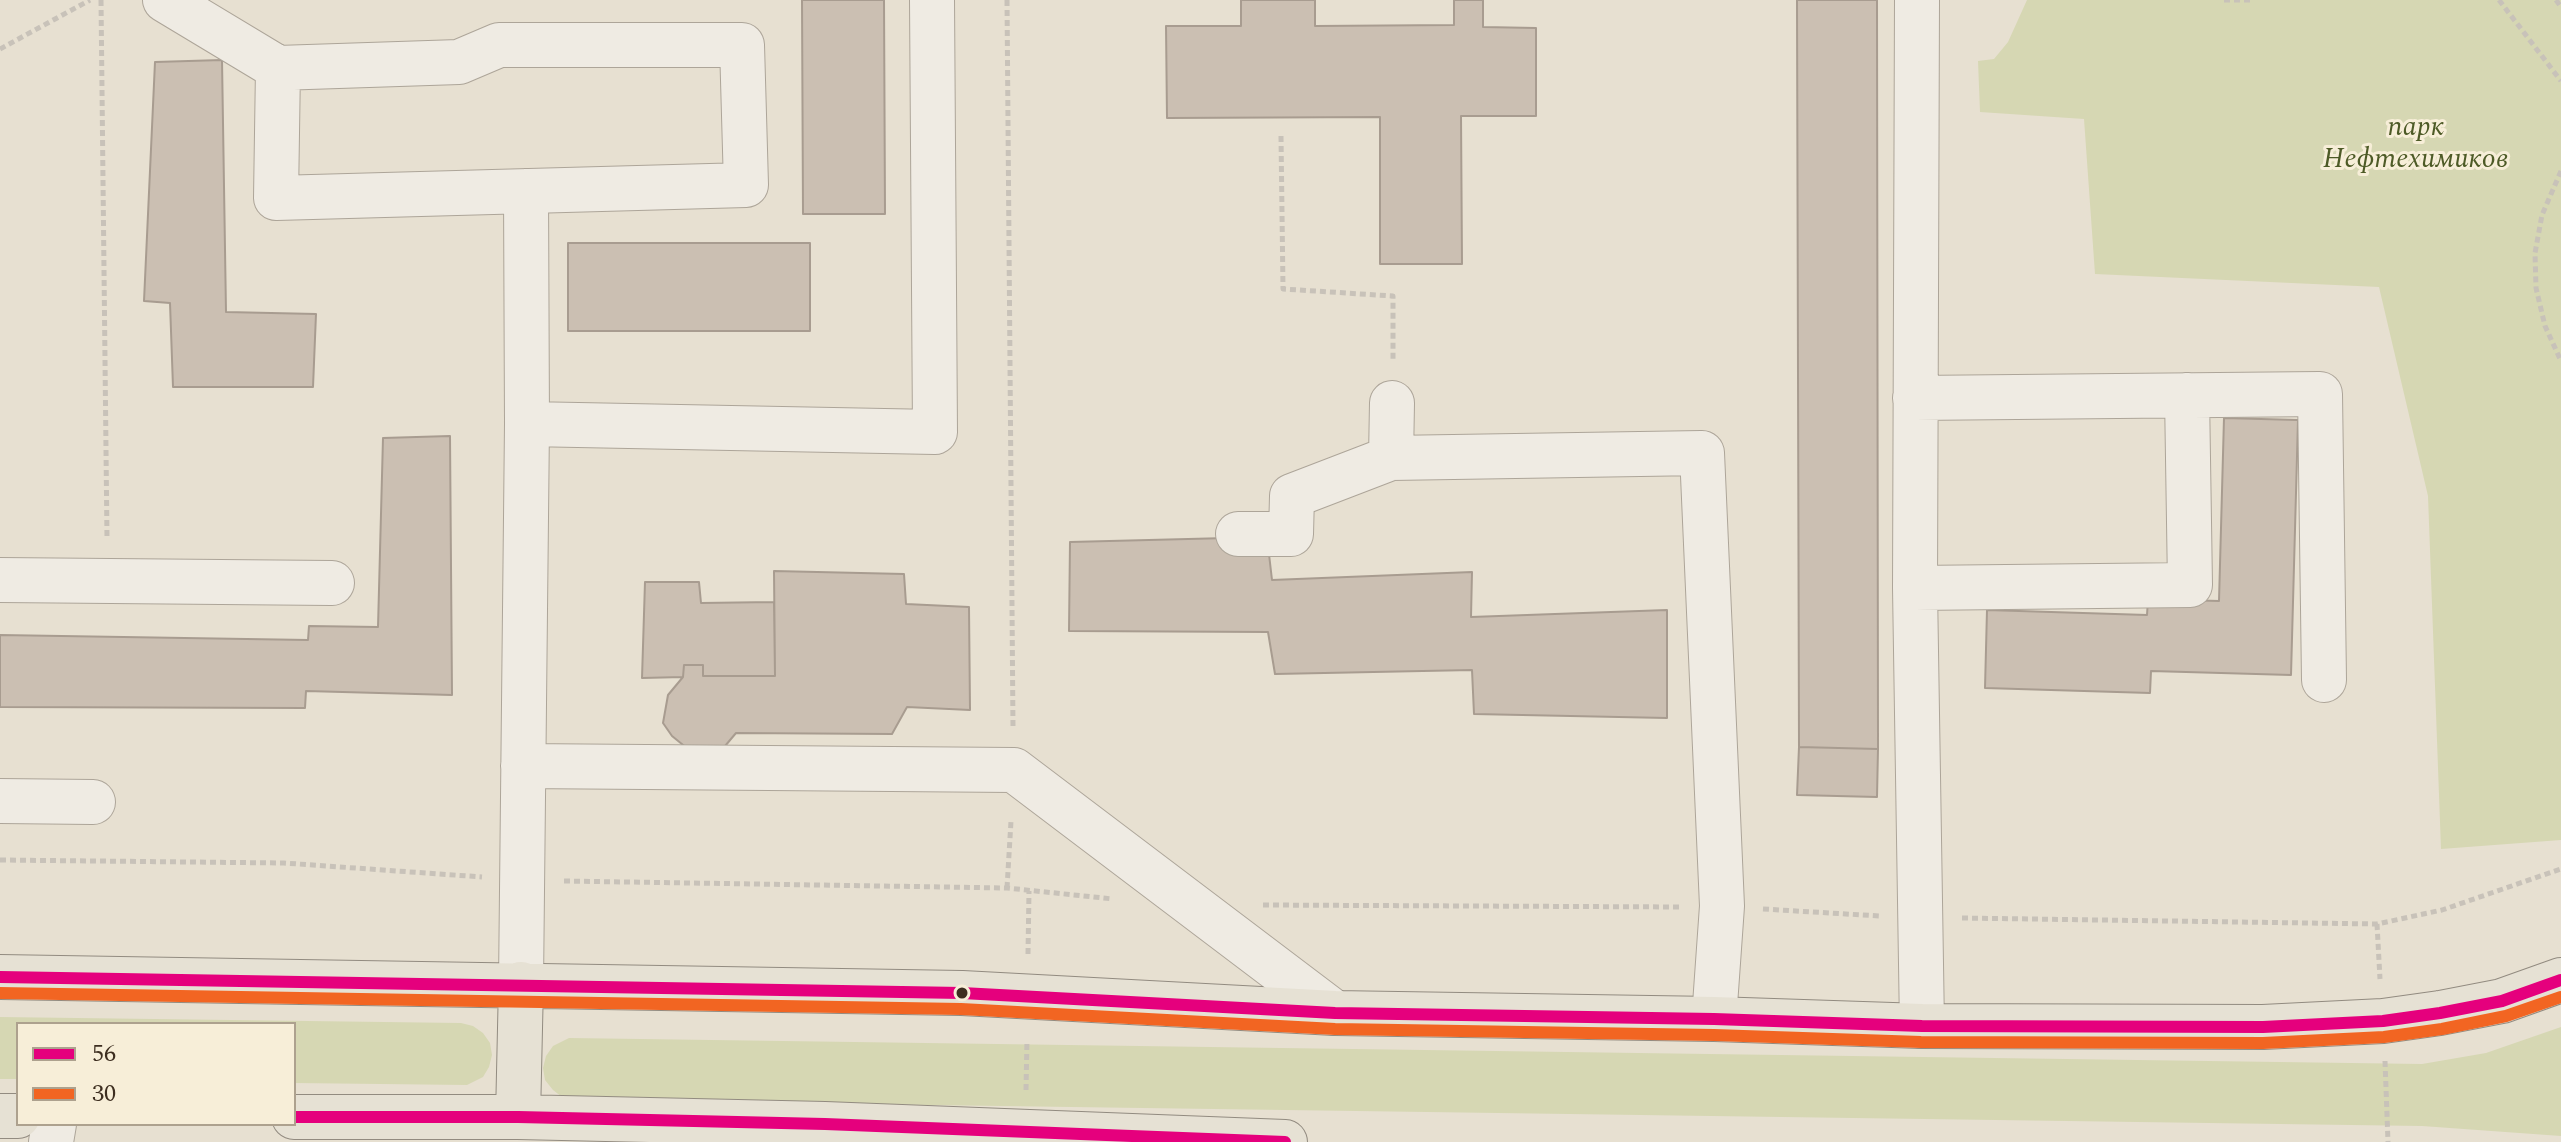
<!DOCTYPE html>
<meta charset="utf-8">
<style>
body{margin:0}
#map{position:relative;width:2561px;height:1142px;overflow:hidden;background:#e7e0d1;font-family:Spectral,serif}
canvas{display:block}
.legend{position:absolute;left:16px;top:1022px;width:280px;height:104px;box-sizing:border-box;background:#f7eed8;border:2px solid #ada18e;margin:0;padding:10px 14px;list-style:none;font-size:24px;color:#3d2e20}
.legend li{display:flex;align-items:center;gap:16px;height:40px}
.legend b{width:40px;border:2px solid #ada18e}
</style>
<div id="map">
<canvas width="2561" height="1142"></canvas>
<ul class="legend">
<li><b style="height:10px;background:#e5007d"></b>56</li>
<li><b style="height:10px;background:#f26522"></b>30</li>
</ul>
</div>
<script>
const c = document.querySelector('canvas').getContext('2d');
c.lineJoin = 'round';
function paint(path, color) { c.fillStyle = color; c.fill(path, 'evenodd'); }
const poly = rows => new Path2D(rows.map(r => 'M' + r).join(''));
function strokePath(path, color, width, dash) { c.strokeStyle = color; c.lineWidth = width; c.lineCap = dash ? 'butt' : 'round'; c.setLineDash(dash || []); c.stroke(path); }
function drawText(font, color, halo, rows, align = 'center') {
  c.font = font + ' Spectral,serif'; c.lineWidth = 6; c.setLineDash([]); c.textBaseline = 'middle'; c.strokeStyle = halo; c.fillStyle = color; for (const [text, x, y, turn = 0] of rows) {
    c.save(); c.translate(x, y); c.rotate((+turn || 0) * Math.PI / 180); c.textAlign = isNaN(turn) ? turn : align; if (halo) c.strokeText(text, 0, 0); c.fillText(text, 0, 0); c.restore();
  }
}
const green = poly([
 [2027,0,2561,0,2561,840,2441,849,2428,496,2379,287,2095,274,2084,119,1980,112,1978,61,1994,59,2008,42],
 [0,1017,461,1023,473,1026,483,1033,490,1043,492,1055,489,1067,483,1077,467,1085,294,1083,294,1024,18,1024,18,1079,0,1079],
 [2561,1027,2561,1136,2422,1126,574,1100,562,1097,553,1090,545,1080,543,1068,546,1056,553,1046,569,1038,2422,1064,2486,1053]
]);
const building = poly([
 [802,0,884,0,885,214,803,214,802,0],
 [1241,0,1315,0,1315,26,1454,25,1454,0,1483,0,1483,27,1536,28,1536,116,1461,116,1462,264,1380,264,1380,117,1167,118,1166,26,1241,26,1241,0],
 [1797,0,1877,0,1878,749,1799,747,1797,0],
 [222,60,226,312,316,314,313,387,173,387,170,303,144,301,155,62,222,60],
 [568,243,810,243,810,331,568,331,568,243],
 [2224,418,2298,420,2291,675,2151,671,2150,693,1985,688,1987,610,2147,615,2148,599,2219,601,2224,418],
 [450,436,452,695,306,691,305,708,0,707,0,635,308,640,309,626,378,627,383,438,450,436],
 [1267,537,1272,580,1472,572,1471,617,1667,610,1667,718,1474,714,1472,670,1275,674,1268,632,1069,631,1070,542,1267,537],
 [774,571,904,574,906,604,969,607,970,710,907,707,892,734,736,733,720,752,688,749,672,736,663,723,668,695,683,677,684,665,703,665,703,676,775,676,774,571],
 [645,582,699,582,701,603,774,602,775,676,703,676,703,665,684,665,683,677,642,678,645,582],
 [1799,747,1878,749,1877,797,1797,795,1799,747]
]);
const path = poly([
 [101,0,107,539],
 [1007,0,1013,728],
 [2224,0,2254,0],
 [2499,0,2561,81],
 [2556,0,2561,7],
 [0,49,90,0],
 [1281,136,1283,289,1393,296,1393,362],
 [2561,171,2542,215,2535,253,2536,288,2545,326,2561,361],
 [0,860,284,863,482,877],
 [564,881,1007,888,1113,899],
 [1007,888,1011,821],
 [1263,905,1681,907],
 [1763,909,1880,916],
 [1962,918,2377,924,2442,910,2561,869],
 [2377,924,2380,979],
 [1028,954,1029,891],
 [2385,1061,2388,1142],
 [1026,1090,1027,1040]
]);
const minor = poly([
 [165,0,278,68,459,62,499,45,742,45,746,185,276,198,278,68],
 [1917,0,1915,588,1922,1026],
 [1915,398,2320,394,2324,680],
 [1392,403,1391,458,1702,453,1722,906,1714,1019],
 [527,424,935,432,932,0],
 [1238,534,1291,534,1292,496,1391,458],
 [0,580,332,583],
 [1915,588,2190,585,2187,395],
 [523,766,1014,770,1335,1013],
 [0,801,93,802],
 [521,984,527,424,526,191],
 [51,1142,54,1124]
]);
const major = poly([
 [0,977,962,993,1335,1013,1714,1019,1922,1026,2263,1027,2383,1021,2440,1013,2502,1001,2561,980],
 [0,1116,18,1116],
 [294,1117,518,1117,825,1124,1285,1142],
 [518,1117,521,984]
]);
const bus1 = poly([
 [0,977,962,993,1335,1013,1714,1019,1922,1026,2263,1027,2383,1021,2440,1013,2502,1001,2561,980],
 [294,1117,518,1117,825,1124,1285,1142]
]);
const bus2 = poly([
 [0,993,961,1009,1335,1029,1714,1035,1921,1042,2263,1043,2384,1037,2442,1029,2506,1016,2561,997]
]);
const markers = [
 [962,993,7,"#3d2e20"]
];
const parkNames = [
 ["парк",2416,130],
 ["Нефтехимиков",2416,162]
];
paint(green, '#d6d7b3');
paint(building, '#cbbfb2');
strokePath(building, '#a89c90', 2);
strokePath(minor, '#ada599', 46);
strokePath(major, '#928b80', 46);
strokePath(path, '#c8c2b9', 5, [6, 4]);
strokePath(minor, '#efebe3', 44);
strokePath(major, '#e6e1d4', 44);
strokePath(bus1, '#e5007d', 12);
strokePath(bus2, '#f26522', 12);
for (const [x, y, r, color] of markers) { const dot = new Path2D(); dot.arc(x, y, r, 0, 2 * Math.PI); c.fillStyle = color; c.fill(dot); strokePath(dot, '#f7eed8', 3); }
drawText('italic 28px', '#4d5a26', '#f7eed8', parkNames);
</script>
